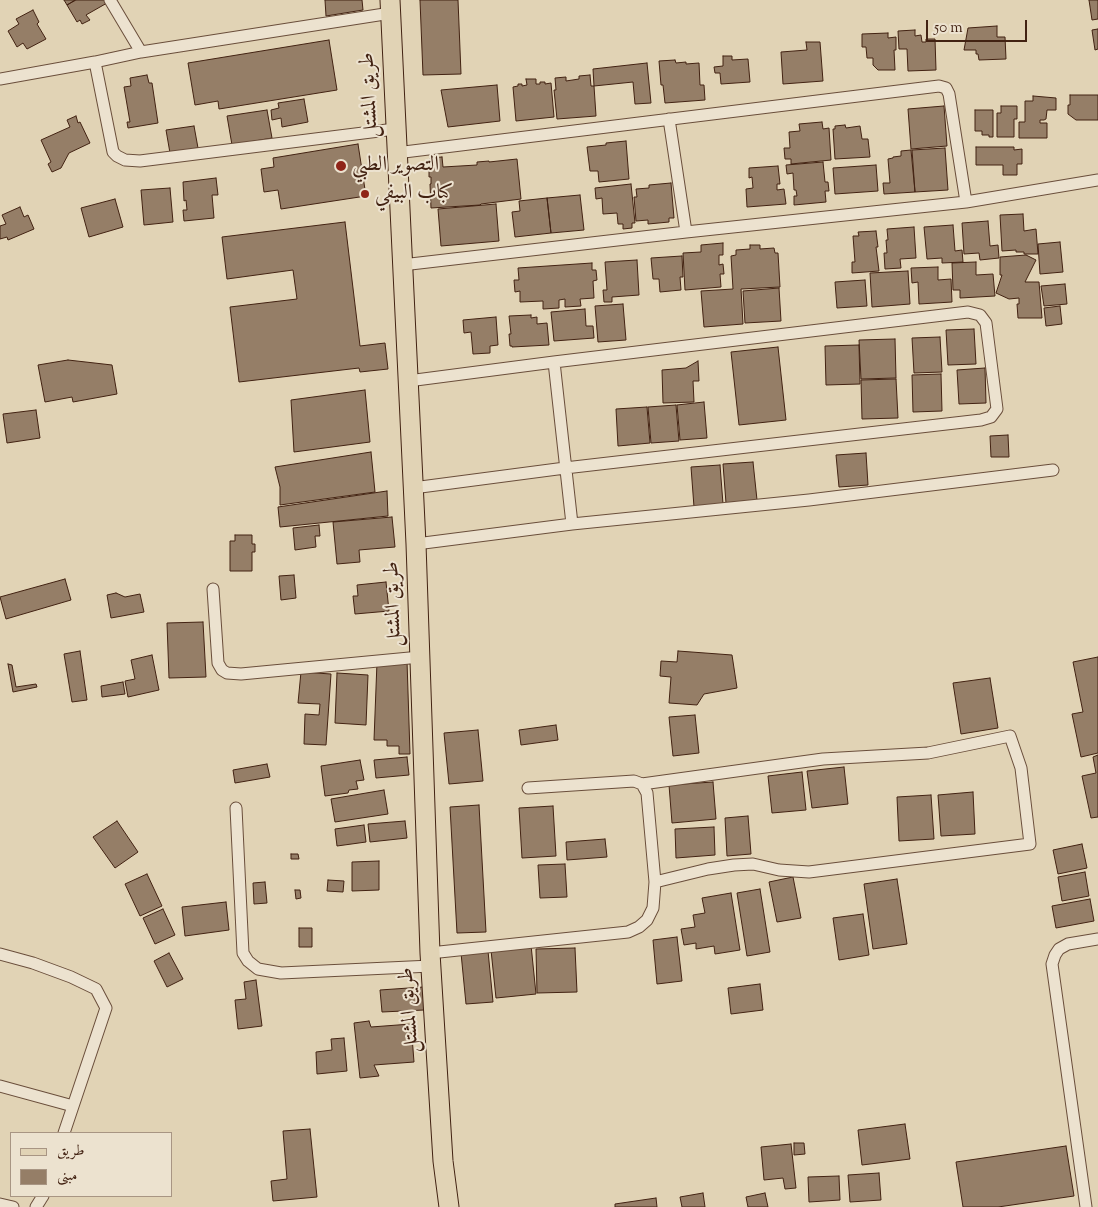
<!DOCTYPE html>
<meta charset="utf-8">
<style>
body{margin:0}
#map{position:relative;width:1098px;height:1207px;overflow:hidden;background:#e1d3b5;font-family:"Sorts Mill Goudy",Amiri,serif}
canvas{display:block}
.legend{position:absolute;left:10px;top:1132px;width:162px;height:65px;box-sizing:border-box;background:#ece2cf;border:1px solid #a89583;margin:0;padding:6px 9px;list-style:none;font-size:15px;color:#422212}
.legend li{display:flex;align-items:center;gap:10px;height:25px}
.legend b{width:25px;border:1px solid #a89583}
.scale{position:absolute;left:926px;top:20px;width:101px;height:22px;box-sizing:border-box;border:2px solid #422212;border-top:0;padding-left:6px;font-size:15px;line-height:18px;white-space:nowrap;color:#422212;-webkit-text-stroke:4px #ece2cf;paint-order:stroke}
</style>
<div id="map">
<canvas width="1098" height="1207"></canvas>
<ul class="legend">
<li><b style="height:6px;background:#e1d3b5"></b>طريق</li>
<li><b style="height:14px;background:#957e67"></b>مبنى</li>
</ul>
<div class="scale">50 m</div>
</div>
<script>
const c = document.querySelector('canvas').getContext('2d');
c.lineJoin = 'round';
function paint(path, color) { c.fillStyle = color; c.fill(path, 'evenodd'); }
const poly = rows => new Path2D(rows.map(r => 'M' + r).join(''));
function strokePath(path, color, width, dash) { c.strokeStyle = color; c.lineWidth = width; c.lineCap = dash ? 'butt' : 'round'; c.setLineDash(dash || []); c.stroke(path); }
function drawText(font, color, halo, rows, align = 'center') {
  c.font = font + ' "Sorts Mill Goudy",Amiri,serif'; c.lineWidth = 4; c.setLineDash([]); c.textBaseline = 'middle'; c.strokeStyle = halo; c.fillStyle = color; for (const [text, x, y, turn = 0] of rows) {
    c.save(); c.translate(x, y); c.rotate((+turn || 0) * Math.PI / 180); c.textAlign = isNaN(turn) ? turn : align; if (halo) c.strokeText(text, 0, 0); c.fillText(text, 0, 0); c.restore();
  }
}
const building = poly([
 [64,0,75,0,67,5,64,0],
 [76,0,105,0,107,3,86,15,90,20,82,24,80,20,77,22,67,5,76,0],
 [325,0,362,0,363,10,326,16,325,0],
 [420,0,458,0,461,74,423,75,420,0],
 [1089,0,1098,0,1098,19,1092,20,1089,0],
 [33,10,39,22,37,24,46,39,27,49,23,43,17,47,8,31,19,24,16,19,33,10],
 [997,26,997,37,1005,37,1006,59,979,60,978,54,976,54,976,50,964,50,968,28,997,26],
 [1098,29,1098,49,1095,50,1092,30,1098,29],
 [915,30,915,36,921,35,922,42,926,42,926,39,935,39,936,70,908,71,907,49,899,49,898,31,915,30],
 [888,33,888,38,896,37,896,50,894,50,895,70,878,70,873,65,873,58,867,58,866,47,862,47,862,34,888,33],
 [329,40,337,90,219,109,218,101,195,105,188,63,329,40],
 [806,42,820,42,823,81,783,84,781,52,807,50,806,42],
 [723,56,732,56,732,60,748,59,750,82,721,84,720,73,715,73,714,67,723,66,723,56],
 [675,60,676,63,686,62,686,64,699,63,700,85,704,85,705,100,665,103,663,85,661,85,659,61,675,60],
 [647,63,651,103,635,104,633,82,594,86,593,69,647,63],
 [147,75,149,83,152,83,158,123,128,128,127,122,130,122,124,87,131,86,130,78,147,75],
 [590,75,591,86,594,86,596,116,557,119,554,90,556,90,555,78,566,77,566,81,579,79,579,76,590,75],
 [526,79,536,79,536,84,540,84,540,82,545,82,545,84,551,83,554,117,516,121,513,87,518,86,518,84,522,84,522,86,527,85,526,79],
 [497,85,500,121,448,127,441,90,497,85],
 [1070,95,1098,95,1098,120,1076,120,1068,114,1068,105,1070,105,1070,95],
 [1033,96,1056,98,1056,110,1047,110,1046,119,1044,120,1040,120,1040,123,1047,123,1047,138,1019,138,1019,122,1025,122,1025,101,1033,101,1033,96],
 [304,99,308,122,282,127,281,118,272,120,271,110,279,108,278,103,304,99],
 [944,106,947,146,911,149,908,109,944,106],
 [1001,106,1017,106,1017,119,1014,119,1014,137,997,137,997,113,1001,113,1001,106],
 [267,110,272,138,232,145,227,116,267,110],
 [975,110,993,110,993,137,989,137,989,135,982,135,982,131,975,131,975,110],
 [76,116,78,123,80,122,90,143,69,153,61,168,52,172,48,164,51,162,41,140,70,127,67,120,76,116],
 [822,122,823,129,829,128,831,160,791,164,791,159,785,159,784,148,790,148,789,132,800,131,799,124,822,122],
 [845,125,846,128,860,126,862,139,868,139,870,157,835,159,833,129,835,129,835,126,845,125],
 [194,126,198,148,170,153,166,130,194,126],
 [626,141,629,179,599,182,598,171,590,171,587,147,606,145,606,143,626,141],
 [358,144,366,196,281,209,278,190,264,192,261,169,274,167,273,158,358,144],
 [976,147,1014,147,1014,150,1022,149,1022,164,1017,164,1017,175,1003,175,1003,165,976,165,976,147],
 [945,148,948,190,915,192,912,150,945,148],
 [911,150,915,192,884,194,883,183,890,183,888,159,893,158,893,157,901,156,901,151,911,150],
 [442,157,443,167,477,165,477,162,489,161,489,162,517,159,521,199,481,204,480,205,431,208,430,184,431,184,431,177,429,177,429,168,431,168,430,158,442,157],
 [823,162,825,182,828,182,829,191,825,191,826,202,794,205,794,196,797,196,796,190,794,190,793,173,787,174,786,165,823,162],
 [876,165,878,191,835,194,833,168,876,165],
 [778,166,780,184,777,184,777,190,784,189,786,204,747,207,746,189,753,188,752,177,749,178,749,168,778,166],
 [216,178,218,195,212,195,214,218,184,221,183,210,187,210,186,200,184,201,183,182,216,178],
 [671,183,674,218,669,218,669,222,648,224,648,220,636,221,634,197,637,197,636,189,649,188,649,185,671,183],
 [631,184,635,223,632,223,632,228,623,229,623,224,618,224,617,213,603,214,602,198,596,199,595,188,631,184],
 [170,188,173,222,144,225,141,190,170,188],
 [580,195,584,230,551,233,547,198,580,195],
 [547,198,551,233,515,237,512,212,520,211,519,201,547,198],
 [115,199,123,227,89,237,81,208,115,199],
 [496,204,499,241,441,246,438,209,496,204],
 [20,207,24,217,28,215,34,229,8,240,7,237,0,239,0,226,6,224,2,215,20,207],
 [1023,214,1024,231,1036,229,1038,254,1024,254,1024,252,1016,252,1016,250,1002,251,1000,215,1023,214],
 [988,221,990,246,998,245,999,258,980,260,979,253,964,254,962,223,988,221],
 [345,222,360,346,385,343,388,369,360,372,359,368,239,382,230,307,297,299,293,270,227,279,222,237,345,222],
 [953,225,955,251,962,250,963,262,942,263,942,258,927,259,924,227,953,225],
 [914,227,916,258,900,259,901,268,885,269,884,253,887,253,886,240,888,240,887,229,914,227],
 [876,231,878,247,876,247,879,271,852,273,852,262,855,262,853,236,859,236,858,232,876,231],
 [1060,242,1063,272,1040,274,1038,244,1060,242],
 [723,243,723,255,719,255,719,265,723,264,724,274,720,274,721,287,685,290,683,253,701,252,701,245,723,243],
 [750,245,760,245,760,249,774,248,775,253,778,253,780,287,741,289,743,324,704,327,701,291,733,289,731,256,736,255,736,250,750,249,750,245],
 [1026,255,1036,260,1025,282,1039,282,1042,318,1018,318,1017,304,1019,304,1019,298,1009,299,996,293,1002,275,1000,275,1000,257,1026,255],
 [682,256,683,277,680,277,681,290,660,292,659,279,653,279,651,258,682,256],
 [637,260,639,295,612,297,612,302,604,302,603,290,607,290,605,262,637,260],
 [976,262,976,275,993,274,995,296,960,298,960,290,953,290,952,263,976,262],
 [592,263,592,270,596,270,597,280,593,281,594,298,580,299,581,306,565,307,565,299,559,300,559,308,543,309,543,301,520,302,520,291,515,292,514,280,519,280,518,268,592,263],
 [938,267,938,280,951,279,952,302,919,304,918,282,912,283,911,268,938,267],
 [908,271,910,304,872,307,870,273,908,271],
 [865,280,867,306,837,308,835,282,865,280],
 [1065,284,1067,304,1044,306,1041,286,1065,284],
 [779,288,781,321,745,323,743,291,779,288],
 [623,304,626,340,598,342,595,306,623,304],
 [1060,306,1062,324,1046,326,1044,308,1060,306],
 [585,309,586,326,593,326,594,338,554,341,551,312,585,309],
 [531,315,531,318,537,317,537,324,547,323,549,345,512,347,512,346,510,346,509,334,511,334,509,316,531,315],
 [496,317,498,345,490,346,490,353,473,354,471,332,464,333,463,320,496,317],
 [974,329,976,364,948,365,946,330,974,329],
 [940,337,942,372,914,373,912,338,940,337],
 [895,339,896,378,861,379,859,340,895,339],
 [859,345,860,384,826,385,825,346,859,345],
 [778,347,786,420,739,425,731,352,778,347],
 [68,360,112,365,117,394,73,402,72,397,45,402,38,365,68,360],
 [698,361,699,381,693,381,694,402,663,403,662,370,686,368,698,361],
 [985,368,986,403,959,404,957,370,985,368],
 [941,374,942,411,913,412,912,375,941,374],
 [896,379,898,418,862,419,861,380,896,379],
 [365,390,370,442,294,452,291,400,365,390],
 [704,402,707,438,680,440,677,405,704,402],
 [676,405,679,441,651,443,648,407,676,405],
 [647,407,650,443,618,446,616,409,647,407],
 [36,410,40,438,7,443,3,414,36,410],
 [1008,435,1009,457,991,457,990,436,1008,435],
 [371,452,375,492,280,505,280,487,275,467,371,452],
 [866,453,868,485,839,487,836,455,866,453],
 [753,462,757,500,726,503,723,464,753,462],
 [720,465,723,504,694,507,691,467,720,465],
 [387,491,388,516,280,527,278,507,387,491],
 [392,517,395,547,359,550,360,562,337,564,333,522,392,517],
 [319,525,320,536,315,536,316,547,295,550,293,528,319,525],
 [235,535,252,535,252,544,255,544,255,552,252,552,252,571,230,571,230,541,235,541,235,535],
 [294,575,296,598,281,600,279,576,294,575],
 [65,579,71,600,6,619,0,597,65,579],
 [386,582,389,611,355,614,353,596,358,596,357,585,386,582],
 [116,593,125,597,140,594,144,612,111,618,107,595,116,593],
 [203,622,206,677,169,678,167,623,203,622],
 [80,651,87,700,72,702,64,654,80,651],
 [678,651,732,655,737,688,704,694,697,705,669,703,671,677,660,676,661,661,677,662,678,651],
 [152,655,159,690,128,697,125,681,135,679,131,660,152,655],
 [1098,657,1098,753,1081,757,1072,714,1083,712,1073,662,1098,657],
 [407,661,410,754,399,754,399,746,387,746,387,740,374,740,377,662,407,661],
 [8,664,12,665,16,687,36,684,37,687,13,692,8,664],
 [301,672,331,674,326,745,304,744,305,714,319,715,320,704,298,703,301,672],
 [337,673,368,675,366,725,335,723,337,673],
 [990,678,998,728,961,734,953,683,990,678],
 [123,682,125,694,102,697,101,686,123,682],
 [695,715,699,753,673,756,669,717,695,715],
 [556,725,558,740,521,745,519,730,556,725],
 [478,730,483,781,449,784,444,733,478,730],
 [1098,755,1098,817,1091,818,1082,776,1096,773,1093,757,1098,755],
 [407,757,409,775,376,778,374,760,407,757],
 [360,760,364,780,356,781,358,789,349,790,348,793,325,796,321,766,360,760],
 [267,764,270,777,235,783,233,770,267,764],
 [844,767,848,804,812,808,807,771,844,767],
 [802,772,806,810,772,813,768,776,802,772],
 [713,782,716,819,672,823,669,785,713,782],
 [384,790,388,814,335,822,331,799,384,790],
 [973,792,975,834,941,836,938,795,973,792],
 [931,795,934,839,899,841,897,797,931,795],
 [479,805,486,932,457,933,450,807,479,805],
 [553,806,556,856,522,858,519,808,553,806],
 [748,816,751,854,727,856,725,818,748,816],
 [117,821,138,852,115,868,93,837,117,821],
 [405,821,407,838,370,842,368,824,405,821],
 [364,825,366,842,337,846,335,829,364,825],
 [714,827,715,855,676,858,675,829,714,827],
 [605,839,607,857,567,860,566,842,605,839],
 [1082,844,1087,868,1058,874,1053,850,1082,844],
 [291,854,298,854,299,859,291,859,291,854],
 [379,861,379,890,352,891,352,862,379,861],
 [565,864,567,897,540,898,538,865,565,864],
 [1085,872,1089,896,1062,901,1058,877,1085,872],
 [147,874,162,906,140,916,125,884,147,874],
 [793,877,801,918,777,922,769,882,793,877],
 [897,879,907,944,873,949,864,884,897,879],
 [328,880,344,881,343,892,327,891,328,880],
 [265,882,267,903,254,904,253,883,265,882],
 [760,889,770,952,747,956,737,893,760,889],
 [295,890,300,890,301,898,296,899,295,890],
 [731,893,740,950,715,954,714,946,696,949,696,943,684,945,681,929,695,927,693,915,705,913,702,898,731,893],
 [1090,899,1094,921,1056,928,1052,906,1090,899],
 [226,902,229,930,185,936,182,907,226,902],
 [163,909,175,935,155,944,143,918,163,909],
 [863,914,869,955,839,960,833,918,863,914],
 [299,928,312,928,312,947,299,947,299,928],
 [677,937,682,981,657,984,653,940,677,937],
 [531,945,536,994,496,998,491,950,531,945],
 [575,948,577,992,537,993,536,949,575,948],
 [488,951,493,1002,466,1004,461,953,488,951],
 [169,953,183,979,167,987,154,961,169,953],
 [256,980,262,1026,238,1029,235,1000,246,999,244,982,256,980],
 [760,984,763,1010,731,1014,728,988,760,984],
 [423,987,424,1010,382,1012,380,990,423,987],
 [369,1021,371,1027,411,1024,414,1062,374,1065,379,1076,360,1078,354,1023,369,1021],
 [344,1038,347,1071,317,1074,316,1052,332,1050,331,1039,344,1038],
 [905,1124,910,1159,862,1165,858,1130,905,1124],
 [310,1129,317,1197,273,1201,271,1181,287,1179,283,1131,310,1129],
 [794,1143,804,1143,805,1154,794,1155,794,1143],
 [791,1144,796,1188,785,1189,783,1178,764,1180,761,1147,791,1144],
 [1066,1146,1074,1196,998,1207,963,1207,956,1162,1066,1146],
 [879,1173,881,1200,850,1202,848,1175,879,1173],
 [839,1176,840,1200,809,1202,808,1177,839,1176],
 [703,1193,705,1207,682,1207,680,1197,703,1193],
 [765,1193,768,1207,748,1207,746,1197,765,1193],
 [656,1198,657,1207,615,1207,615,1204,656,1198]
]);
const minor = poly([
 [110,0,141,52],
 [95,62,113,152,117,156,125,160,140,161,395,129],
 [0,79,95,62,141,52,391,13],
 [669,119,686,232],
 [396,153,939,86,946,88,949,94,966,202],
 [402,265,686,232,966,202,1098,180],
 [554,362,572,524],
 [408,381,554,362,968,312,980,315,986,323,997,409,991,417,981,420,565,468,413,488],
 [416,544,572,524,809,500,1053,470],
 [213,589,218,663,222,670,227,673,241,674,420,657],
 [642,784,823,759,928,753,1010,736,1021,768,1030,844,809,872,779,870,753,864,734,865,708,869,655,882],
 [236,808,243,953,248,961,258,969,281,973,431,966],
 [430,953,628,932,639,927,647,920,653,908,655,882,647,793,642,784,634,781,528,788],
 [0,954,33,963,71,977,96,989,106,1008,64,1133],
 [0,1086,73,1106],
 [0,1204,13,1207],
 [36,1207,41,1199,43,1196],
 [1086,1207,1052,964,1055,955,1059,949,1068,944,1098,939]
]);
const primary = poly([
 [390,0,416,544,430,953,443,1161,449,1207]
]);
const markers = [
 [341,166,6,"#8f2418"],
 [365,194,5,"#8f2418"]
];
const streetNames = [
 ["طريق المشتل",371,95,-93],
 ["طريق المشتل",395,604,-92],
 ["طريق المشتل",411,1010,-94]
];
const poiNames = [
 ["التصوير الطبي",352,166],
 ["كباب البيفي",375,194]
];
paint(building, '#957e67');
strokePath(building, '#422212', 1);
strokePath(minor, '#6a4e3b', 13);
strokePath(primary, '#422212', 21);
strokePath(minor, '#ece2cf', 11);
strokePath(primary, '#e1d3b5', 19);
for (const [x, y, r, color] of markers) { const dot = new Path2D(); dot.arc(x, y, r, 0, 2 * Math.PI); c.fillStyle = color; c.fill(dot); strokePath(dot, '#ece2cf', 2); }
drawText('21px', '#422212', '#ece2cf', streetNames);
drawText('21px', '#422212', '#ece2cf', poiNames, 'left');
</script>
